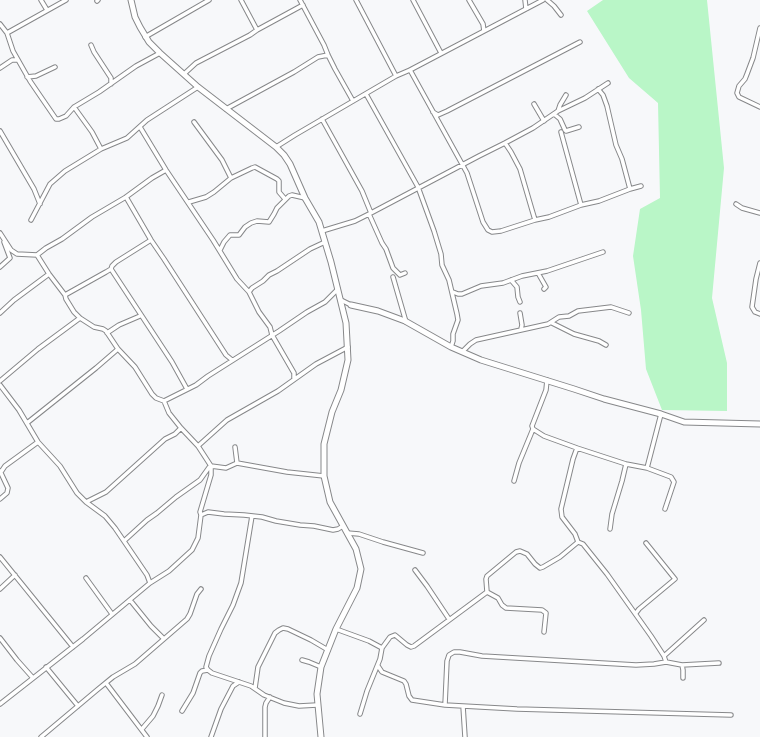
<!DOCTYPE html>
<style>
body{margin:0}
canvas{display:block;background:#f7f8fa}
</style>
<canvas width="760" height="737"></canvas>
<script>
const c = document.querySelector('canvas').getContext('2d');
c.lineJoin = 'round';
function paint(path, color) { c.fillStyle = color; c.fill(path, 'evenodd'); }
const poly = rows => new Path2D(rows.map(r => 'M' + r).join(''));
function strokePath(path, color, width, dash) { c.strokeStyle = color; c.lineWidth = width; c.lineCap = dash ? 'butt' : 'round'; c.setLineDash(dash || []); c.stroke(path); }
const green = poly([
 [603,0,707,0,724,168,712,298,727,363,727,411,662,410,646,369,641,310,633,256,640,209,660,198,658,103,629,78,587,11]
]);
const street = poly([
 [41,0,47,10],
 [300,0,324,45,328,55,335,69,353,101],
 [356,0,396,76],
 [413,0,441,53],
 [469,0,483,24,484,31],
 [525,0,526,9],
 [547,0,554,6,561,15],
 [97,1,98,0],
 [0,24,7,33,13,51,30,81,56,119,59,119,66,116,74,107,99,92,136,66,160,53],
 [760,28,753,58,747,74,745,79,739,86,737,93,739,97,760,107],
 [257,30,303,5],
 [7,33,66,0],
 [145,37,209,0],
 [91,45,94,52,111,78,111,84],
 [0,68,12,60,18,60],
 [410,70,467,173,483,222,488,230,492,232,501,231,535,220,549,217,581,205,599,201,630,189,641,186],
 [184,74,196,63,250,35,257,30,241,0],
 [27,77,36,76,55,67],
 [598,89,603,95,607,106,616,145,622,159,630,189],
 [366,94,418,187,434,231,441,254,442,265,449,280,457,314,458,320,453,334,453,341,451,347],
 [534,104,544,121],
 [74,107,92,132,101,149],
 [226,109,294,72,318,57,328,55],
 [558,111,560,105,566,95],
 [433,112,438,115,447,111,580,42],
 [554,114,560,119,565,130,566,131,579,127],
 [322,119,362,191,371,213],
 [194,122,222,160,231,178],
 [140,127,166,170,213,240,237,279,249,292,259,312,270,327,272,335,294,373,294,378],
 [0,131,34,189,40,204],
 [561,132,581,205],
 [505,143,511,152,520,169,532,210,535,220],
 [276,147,295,135,396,76,410,70,543,0],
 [126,197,151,240,164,259,226,355,232,360],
 [189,202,206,197,214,192,231,178,252,168,255,167,277,179,279,181,279,192,285,199],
 [736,204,742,208,760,213],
 [369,214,382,243,386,249,393,268,400,275,405,273],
 [31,220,50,184,65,171,101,149,127,138,147,120,198,87],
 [322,231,355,221,371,213,479,156,505,143,533,128,558,111,585,98,608,83],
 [0,233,11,250,17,254,37,255,49,274,65,295,66,299,74,312,80,318,94,327,103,329,106,331,118,349,135,367,152,394,156,398,164,401,169,413,181,428,198,446,211,466,226,468,237,463,287,472,324,476],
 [220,250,224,242,230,235,239,235,245,227,251,223,257,221,269,222,274,214,277,208,289,196,292,195,305,198],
 [37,255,46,248,62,239,92,217,126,197,152,178,166,170],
 [760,263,756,279,752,307,755,312,760,314],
 [0,267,10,258,4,242],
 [111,269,172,362,187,389],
 [538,273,546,287,544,289],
 [393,277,406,322],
 [511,280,517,287,518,297,520,302],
 [249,292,252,288,263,281,269,275,277,271,310,249,325,242],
 [453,292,458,294,462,294,481,286,503,283,522,276,547,271,603,252],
 [65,295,106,272,111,269,112,266,116,262,151,240],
 [341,300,351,305],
 [0,313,14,300,49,274],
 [520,313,522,325,521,329],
 [552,323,574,334,599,341,606,345],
 [107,333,119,325,140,316],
 [462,352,470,344,476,340,548,324,559,317,569,316,578,311,611,307,629,313],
 [547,380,546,390,532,426,533,429,544,436,577,448,626,464,647,468,671,477,674,482,665,509],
 [0,381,38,349,80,318],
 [0,385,19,410,38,442,60,466,77,493,86,502,105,516,115,528,147,575,150,583],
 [164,401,196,385,208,376,279,331,307,312,325,302,338,289],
 [27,423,96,368,118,349],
 [198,446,227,420,278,391,316,364,348,347],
 [235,447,237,463],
 [577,448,573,459,561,509,562,517,575,534,578,542],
 [647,468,661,414],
 [0,471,8,488,7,493,0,499],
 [1,472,5,466,38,442],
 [514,481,519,463,533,429],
 [86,502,106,492,165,439,175,434,181,428],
 [201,515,208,512,224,514,244,515,262,517,276,521,300,525,314,526,333,530,338,529,343,526],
 [252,516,241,583,233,605,221,629,209,656,206,667,208,670,212,673,251,686,264,695,284,703,299,706,317,705],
 [610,529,612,514,622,481,626,464],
 [347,533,359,534,383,542,423,553],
 [124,541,147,520,157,513,176,497,200,480,210,466],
 [578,542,583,544,607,574,651,636,664,656,666,662],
 [0,557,73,647],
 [415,570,427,586,449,619],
 [86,578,112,614],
 [0,589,15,575],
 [487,592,486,579,487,576,516,552,520,551,527,554,535,564,540,568,543,567,560,557,578,542],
 [487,592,498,598,502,605,506,608,542,610,546,613,544,632],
 [130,600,151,626,163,638],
 [636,613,639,609,675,579,646,543],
 [336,629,369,641,382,648],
 [0,638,17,660,33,678],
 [664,656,704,620],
 [302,660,309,662,321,667],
 [682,665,719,663],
 [378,666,382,672,404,681,406,684,409,696,412,700,445,705],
 [46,667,78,706],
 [683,678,683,670,682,665,666,662,654,664,636,665,482,656,460,652,454,652,449,655,447,661,445,705,517,709,731,715],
 [106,683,147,737],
 [255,688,258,667,275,633,279,630,283,628,288,629,311,640,328,650],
 [0,704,83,639,150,583,169,571,192,550,198,538,201,515,200,512,211,475,211,466],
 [463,706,465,737],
 [182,711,193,693,200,673,202,671,208,670],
 [360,714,367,691,380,659,382,648,390,637,395,635,407,645,411,647,414,646,487,592],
 [142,729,153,716,158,706,162,695],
 [41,737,97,690,113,677,135,664,187,619,190,614,197,594,201,589],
 [211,737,221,709,233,686,239,682],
 [265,737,265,707,266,703,270,697]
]);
const secondary = poly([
 [131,0,135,17,140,27,149,42,160,53,198,87,276,147,284,155,290,164,305,198,319,222,331,262,346,323,348,360,341,390,332,412,324,444,324,476,330,502,356,549,361,569,357,588,336,629,321,667,317,694,321,737],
 [351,305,378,311,405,321,451,347,481,360,574,389,604,399,661,414,684,422,760,424]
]);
paint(green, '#b9f6c7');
strokePath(street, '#87888a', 5.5);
strokePath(secondary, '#87888a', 7);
strokePath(street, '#fff', 3.5);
strokePath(secondary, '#fff', 5);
</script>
